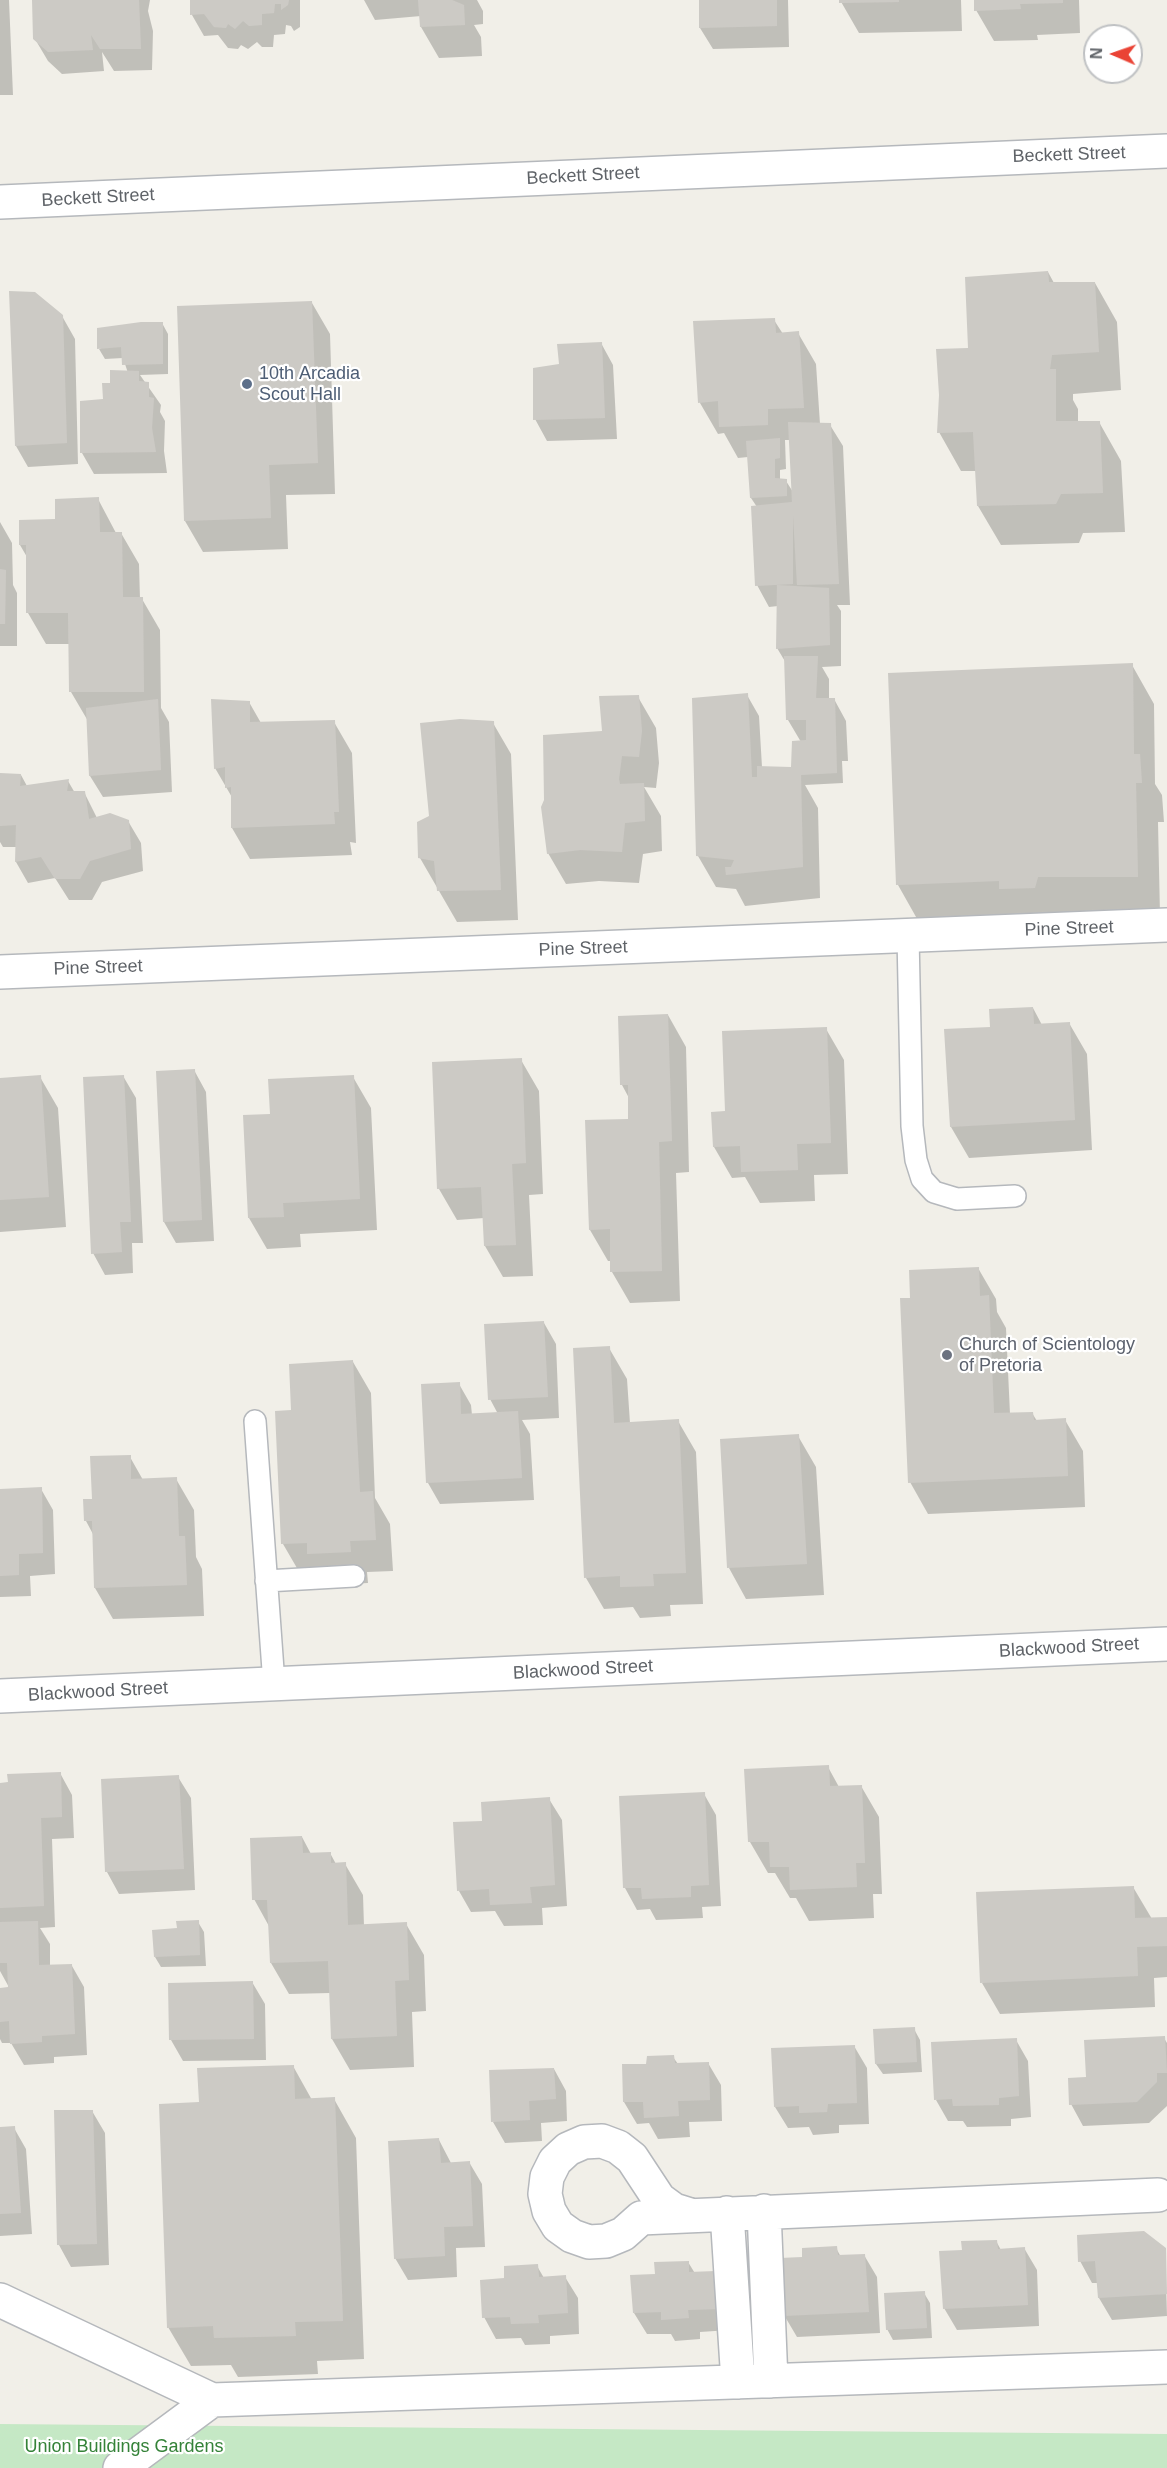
<!DOCTYPE html>
<style>
body{margin:0}
#map{position:relative;width:1167px;height:2468px;overflow:hidden;background:#f1efe8;font-family:Helvetica,sans-serif}
canvas{display:block}
.north{position:absolute;left:1083px;top:24px;width:60px;height:60px;box-sizing:border-box;background:#fff;border:2px solid #bfc1c3;border-radius:50%;rotate:272deg;font-size:16px;font-weight:700;line-height:24px;text-align:center;color:#5f6368}
.north::after{content:'';display:block;margin:auto;width:21px;height:27px;background:#ea4335;clip-path:polygon(50% 0,100% 100%,50% 72%,0 100%)}
</style>
<div id="map">
<canvas width="1167" height="2468"></canvas>
<div class="north">N</div>
</div>
<script>
const c = document.querySelector('canvas').getContext('2d');
c.lineJoin = 'round';
function paint(path, color) { c.fillStyle = color; c.fill(path, 'evenodd'); }
const poly = rows => new Path2D(rows.map(r => 'M' + r).join(''));
function strokePath(path, color, width, dash) { c.strokeStyle = color; c.lineWidth = width; c.lineCap = dash ? 'butt' : 'round'; c.setLineDash(dash || []); c.stroke(path); }
function drawText(font, color, halo, rows, align = 'center') {
  c.font = font + ' Helvetica,sans-serif'; c.lineWidth = 4.5; c.setLineDash([]); c.textBaseline = 'middle'; c.strokeStyle = halo; c.fillStyle = color; for (const [text, x, y, turn = 0] of rows) {
    c.save(); c.translate(x, y); c.rotate((+turn || 0) * Math.PI / 180); c.textAlign = isNaN(turn) ? turn : align; if (halo) c.strokeText(text, 0, 0); c.fillText(text, 0, 0); c.restore();
  }
}
const green = poly([
 [0,2424,1167,2434,1167,2468,0,2468]
]);
const shadow = poly([
 [0,0,9,0,13,95,0,95],
 [34,0,150,0,148,11,153,31,152,70,114,71,102,52,104,71,62,74,48,61,35,39],
 [191,0,300,0,300,27,294,31,291,26,286,25,285,34,274,35,273,47,262,47,257,42,248,49,241,45,238,49,228,48,218,35,204,36,192,15],
 [364,0,477,0,483,11,483,24,474,25,481,37,482,56,439,58,421,27,421,16,375,20],
 [700,0,788,0,789,47,713,49,700,28],
 [840,0,961,0,962,31,859,33],
 [975,0,1079,0,1080,33,1037,35,1038,40,994,41,976,10],
 [1048,272,1054,283,1095,283,1117,322,1121,390,1073,394,1073,400,1078,409,1078,423,1099,422,1121,461,1125,532,1083,533,1079,543,1001,545,978,506,977,471,961,471,939,432,970,349],
 [312,303,330,334,335,494,286,495,288,549,203,552,185,521],
 [62,316,75,339,78,464,28,467,16,446],
 [774,320,783,334,798,333,816,364,820,424,830,425,843,446,850,605,837,605,841,611,841,666,822,667,829,679,829,699,834,699,846,721,848,761,842,761,843,783,805,785,818,808,820,898,745,906,736,889,716,887,698,856,747,695,759,716,762,767,792,768,801,742,788,720,786,663,777,648,778,606,769,607,757,585,757,507,751,498,748,457,738,458,724,433,718,434,700,403,695,322],
 [785,440,790,440,793,492,786,481,780,480,780,470,786,469],
 [162,323,168,334,168,374,140,375,161,405,160,412,165,421,164,451,167,473,94,474,82,453,111,384,128,373,123,358,105,359,99,349],
 [601,343,613,365,617,439,547,441,535,419,560,365],
 [98,499,116,533,121,533,139,564,140,599,142,599,160,630,161,708,169,722,172,792,103,797,90,776,88,721,71,692,70,644,46,644,28,613,27,557,20,545,56,521],
 [0,522,12,543,13,585,17,593,17,646,0,646],
 [1132,665,1154,704,1155,784,1162,795,1164,822,1158,822,1160,915,920,924,898,885,890,674],
 [638,697,656,728,659,763,656,788,644,787,661,816,662,851,643,854,639,883,599,881,566,884,548,853],
 [249,702,261,723,334,722,352,753,356,843,350,842,352,855,250,859,232,828,233,799,215,768],
 [493,723,511,754,518,920,457,922,420,858,431,817],
 [0,775,21,775,27,786,68,781,75,793,84,792,97,818,128,821,141,843,143,871,102,882,92,900,69,900,55,878,28,883,16,862,17,847,3,847,0,842],
 [1033,1008,1042,1025,1069,1023,1087,1054,1092,1150,969,1158,951,1127,991,1028],
 [668,1015,686,1047,689,1172,676,1173,680,1301,630,1303,612,1272,612,1261,608,1261,590,1230,630,1120,629,1098,622,1085],
 [826,1029,844,1060,848,1174,814,1175,815,1201,760,1203,745,1177,732,1178,714,1147,726,1112],
 [521,1060,539,1091,543,1194,529,1195,533,1276,503,1277,485,1246,484,1218,457,1220,439,1189,434,1064],
 [194,1070,206,1092,214,1241,176,1243,164,1222],
 [123,1076,136,1098,143,1243,132,1243,133,1273,105,1275,93,1253],
 [40,1077,58,1108,66,1227,0,1232,0,1079],
 [353,1077,371,1108,377,1230,300,1234,301,1247,267,1249,249,1218],
 [978,1268,996,1299,997,1312,1006,1328,1010,1414,1032,1413,1037,1421,1065,1420,1083,1451,1085,1507,928,1514,910,1482],
 [544,1323,556,1344,559,1418,522,1420,530,1434,534,1500,440,1504,428,1483,423,1386,459,1384,471,1405,472,1415,498,1414,490,1399],
 [609,1348,627,1379,630,1423,678,1421,696,1452,703,1604,670,1605,671,1616,640,1618,633,1607,604,1609,586,1578],
 [353,1362,371,1393,375,1498,390,1524,393,1571,367,1572,368,1583,326,1585,301,1575,283,1544,293,1412],
 [798,1436,816,1467,824,1595,746,1599,729,1568],
 [130,1457,143,1480,176,1479,194,1510,196,1557,202,1569,204,1616,113,1619,95,1588,94,1536,86,1521,93,1500],
 [41,1489,53,1510,55,1574,30,1576,31,1596,0,1597,0,1490],
 [828,1767,839,1787,861,1786,879,1817,882,1894,873,1894,874,1918,809,1921,796,1898,790,1898,775,1873,768,1873,750,1842],
 [60,1773,72,1795,74,1838,52,1839,55,1927,40,1928,50,1944,50,1966,72,1966,84,1987,87,2055,54,2057,54,2063,24,2065,11,2043,2,2043,0,2039,0,1989,10,1989,0,1971,0,1784],
 [178,1777,191,1798,195,1890,119,1894,107,1872,103,1780],
 [704,1794,716,1815,721,1906,702,1907,703,1918,656,1920,650,1909,637,1910,625,1888,620,1798],
 [549,1799,562,1820,567,1906,542,1908,543,1925,504,1926,495,1911,471,1912,459,1891,483,1822],
 [302,1837,311,1854,330,1853,336,1864,345,1864,363,1895,364,1926,406,1924,424,1955,426,2011,412,2012,414,2067,350,2070,332,2039,330,1993,289,1994,271,1963,270,1928,254,1899],
 [1133,1887,1152,1919,1167,1918,1167,1977,1154,1978,1155,2007,1000,2014,982,1983],
 [198,1922,204,1932,206,1966,161,1967,155,1957,178,1930],
 [252,1982,265,2004,266,2060,183,2061,171,2040],
 [914,2029,920,2040,922,2072,883,2074,876,2064],
 [1164,2038,1167,2043,1167,2106,1149,2123,1083,2126,1071,2104,1087,2079],
 [1016,2040,1028,2061,1031,2117,1011,2119,1011,2126,967,2127,963,2121,948,2121,936,2100],
 [854,2046,867,2068,869,2124,839,2125,839,2133,813,2135,809,2127,788,2128,775,2107],
 [673,2057,678,2064,708,2063,721,2085,722,2121,689,2122,690,2137,658,2139,649,2123,637,2124,624,2102,623,2066,648,2065],
 [293,2066,312,2100,334,2099,356,2138,364,2359,317,2361,318,2374,238,2377,231,2365,191,2366,168,2327,201,2104],
 [554,2069,566,2091,567,2121,541,2123,542,2141,505,2143,493,2122],
 [92,2111,105,2133,109,2265,71,2267,59,2245,55,2112],
 [14,2128,26,2149,32,2234,0,2236,0,2129],
 [439,2140,451,2163,469,2162,482,2184,485,2247,456,2248,457,2277,408,2280,395,2258],
 [996,2241,1001,2250,1024,2248,1037,2270,1039,2326,957,2330,944,2308,963,2251],
 [836,2248,841,2257,864,2255,877,2277,880,2333,797,2337,784,2315,804,2258],
 [1165,2249,1167,2316,1112,2320,1099,2298,1098,2283,1092,2283,1080,2261],
 [688,2262,730,2330,700,2332,700,2339,675,2341,671,2334,647,2334,634,2313,657,2275],
 [537,2266,544,2278,565,2277,578,2298,579,2334,550,2336,550,2344,525,2345,521,2338,496,2339,484,2317,506,2280],
 [924,2293,930,2303,932,2338,893,2340,887,2329]
]);
const building = poly([
 [32,0,139,0,141,49,100,49,91,35,93,50,48,52,33,39],
 [190,0,289,0,288,5,281,10,281,4,275,4,274,13,262,14,262,25,249,26,243,21,235,29,228,24,226,28,214,27,204,14,190,15],
 [418,0,452,0,464,5,465,25,420,27],
 [699,0,777,0,777,26,699,28],
 [839,0,899,0,899,2,839,3],
 [974,0,1063,0,1063,3,1020,4,1021,9,974,11],
 [1048,271,1049,282,1095,282,1099,352,1052,355,1050,369,1056,369,1056,421,1100,421,1103,493,1061,494,1056,504,977,506,973,432,937,433,939,395,936,349,968,348,965,277],
 [9,291,35,292,63,315,67,443,15,446],
 [312,301,318,463,269,465,271,518,184,521,177,306],
 [775,318,776,333,799,331,804,408,768,409,768,425,719,427,718,401,698,403,693,321],
 [141,322,163,322,163,364,122,365,121,347,97,349,97,328],
 [602,342,605,418,533,420,533,368,559,364,557,344],
 [110,370,139,371,139,381,149,382,149,397,154,398,152,428,156,452,80,453,80,401,103,399,102,383,110,383],
 [788,422,831,423,839,584,797,585,793,515,793,584,755,586,751,506,792,502],
 [780,438,780,458,775,459,775,478,787,479,787,496,750,498,746,441],
 [99,497,100,532,122,532,123,597,143,597,144,692,69,692,68,613,26,613,26,545,19,545,19,520,55,519,55,499],
 [0,569,6,570,5,624,0,624],
 [777,585,829,588,830,645,776,649],
 [784,656,818,656,816,698,835,698,837,773,801,775,803,867,726,875,725,867,731,867,734,860,696,856,692,698,748,693,752,777,757,777,757,766,791,767,792,741,806,740,806,720,786,720],
 [1133,663,1134,754,1140,754,1142,783,1136,783,1138,877,1038,877,1035,888,999,889,999,881,896,885,888,673],
 [639,695,642,731,639,757,622,756,619,779,620,784,644,783,645,821,625,823,622,852,580,850,547,854,541,807,544,800,543,735,602,731,599,696],
 [158,699,161,770,89,776,86,708],
 [211,699,250,701,250,722,335,720,339,812,334,812,335,824,231,828,231,787,225,788,225,767,214,769],
 [460,719,494,721,501,890,437,891,434,861,418,858,417,822,429,816,420,723],
 [0,773,21,774,20,786,69,779,67,791,85,791,89,819,110,813,129,820,131,849,90,861,80,879,55,879,41,857,15,862,16,825,0,826],
 [1033,1007,1034,1024,1070,1022,1075,1120,950,1127,944,1029,990,1027,989,1009],
 [668,1014,672,1141,659,1142,662,1271,610,1272,610,1229,589,1230,585,1120,628,1119,628,1085,620,1085,618,1016],
 [827,1027,831,1143,797,1144,798,1170,741,1172,740,1146,713,1147,711,1112,725,1111,722,1031],
 [522,1058,526,1163,512,1164,516,1245,484,1246,481,1187,437,1189,432,1062],
 [195,1069,202,1220,163,1222,156,1071],
 [41,1075,49,1197,0,1200,0,1078],
 [124,1075,131,1222,120,1222,122,1252,91,1254,83,1077],
 [354,1075,360,1199,283,1203,284,1217,248,1218,243,1115,270,1114,268,1079],
 [979,1267,980,1296,989,1295,994,1413,1033,1412,1034,1420,1066,1418,1068,1476,908,1483,900,1298,910,1298,909,1270],
 [544,1321,548,1397,488,1400,484,1324],
 [610,1346,614,1423,679,1419,686,1573,653,1574,654,1586,620,1587,620,1576,584,1578,573,1348],
 [353,1360,360,1492,373,1491,376,1540,350,1541,351,1552,307,1554,307,1543,281,1544,275,1411,291,1410,289,1364],
 [460,1382,461,1414,518,1411,522,1478,426,1483,421,1384],
 [799,1434,807,1564,727,1568,720,1439],
 [131,1455,131,1479,177,1477,179,1536,185,1536,187,1585,94,1588,92,1521,84,1521,83,1499,92,1499,90,1456],
 [42,1487,43,1553,19,1554,19,1575,0,1576,0,1489],
 [829,1765,830,1786,862,1785,865,1863,856,1863,857,1887,790,1890,789,1867,770,1867,769,1842,748,1842,744,1769],
 [61,1772,62,1817,41,1818,44,1906,0,1908,0,1783,8,1782,7,1774],
 [179,1775,184,1869,105,1872,101,1779],
 [705,1792,709,1885,691,1886,691,1897,642,1899,641,1888,623,1888,619,1796],
 [550,1797,555,1885,530,1887,532,1903,490,1905,489,1889,457,1891,453,1822,482,1821,481,1802],
 [302,1836,303,1853,331,1852,331,1863,346,1862,348,1925,407,1922,409,1980,395,1981,397,2036,331,2039,328,1961,270,1963,267,1900,252,1900,250,1838],
 [1134,1886,1135,1918,1167,1917,1167,1946,1137,1947,1138,1976,980,1983,976,1892],
 [199,1920,200,1955,154,1957,152,1930,177,1928,176,1921],
 [38,1921,39,1965,72,1964,75,2034,42,2036,42,2042,10,2044,9,2021,0,2022,0,1988,8,1987,7,1963,0,1963,0,1922],
 [253,1981,254,2039,169,2040,168,1983],
 [915,2027,917,2062,875,2064,873,2029],
 [1165,2036,1167,2073,1157,2073,1157,2082,1137,2102,1069,2105,1068,2078,1086,2077,1084,2040],
 [1017,2038,1019,2096,999,2098,999,2105,953,2106,952,2099,934,2100,931,2042],
 [855,2045,857,2103,828,2104,827,2112,799,2113,799,2106,774,2107,771,2048],
 [674,2055,675,2063,709,2062,710,2100,678,2101,679,2116,644,2118,643,2102,623,2102,622,2064,646,2064,647,2056],
 [294,2065,295,2099,335,2097,343,2321,295,2322,296,2336,214,2338,213,2326,167,2328,159,2104,199,2102,197,2068],
 [554,2068,556,2099,529,2101,530,2120,491,2122,489,2070],
 [54,2110,93,2110,97,2244,57,2245],
 [15,2126,21,2213,0,2214,0,2127],
 [439,2138,441,2163,470,2161,473,2226,444,2227,445,2256,394,2259,388,2141],
 [1144,2231,1166,2248,1167,2294,1098,2298,1095,2261,1078,2262,1077,2235],
 [997,2240,998,2249,1025,2247,1028,2305,943,2309,939,2251,962,2250,961,2241],
 [837,2246,838,2255,865,2254,869,2312,783,2316,780,2258,802,2257,802,2248],
 [689,2261,689,2272,716,2271,719,2309,688,2310,689,2318,661,2320,661,2312,633,2313,630,2275,655,2274,654,2262],
 [538,2264,539,2277,566,2275,568,2313,538,2315,539,2323,511,2324,510,2317,482,2318,480,2280,504,2278,504,2266],
 [925,2291,927,2328,886,2330,884,2293]
]);
const service = poly([
 [908,936,912,1126,916,1160,922,1179,934,1192,957,1199,1015,1196],
 [255,1421,274,1684],
 [266,1581,354,1576]
]);
const minor = poly([
 [0,202,1167,151],
 [0,972,1167,925],
 [0,1696,1167,1644],
 [764,2211,771,2381],
 [727,2213,738,2382],
 [690,2215,674,2210,659,2199,632,2158,618,2147,602,2141,584,2142,568,2149,555,2161,547,2177,545,2194,549,2211,558,2226,572,2236,589,2242,606,2241,623,2234,641,2218,1158,2195],
 [0,2300,212,2400,1167,2367],
 [120,2468,212,2400]
]);
const markers = [
 [247,384,6,"#5c6f8a"],
 [947,1355,6,"#6b7280"]
];
const streetNames = [
 ["Beckett Street",1069,155,-2],
 ["Beckett Street",583,176,-3],
 ["Beckett Street",98,198,-3],
 ["Pine Street",1069,929,-2],
 ["Pine Street",583,949,-2],
 ["Pine Street",98,968,-2],
 ["Blackwood Street",1069,1648,-3],
 ["Blackwood Street",583,1670,-3],
 ["Blackwood Street",98,1692,-3]
];
const serviceNames = [
 ["10th Arcadia",259,374],
 ["Scout Hall",259,395]
];
const worshipNames = [
 ["Church of Scientology",959,1345],
 ["of Pretoria",959,1366]
];
const parkNames = [
 ["Union Buildings Gardens",124,2447]
];
paint(green, '#c5e8c5');
paint(shadow, '#0003');
paint(building, '#cccac5');
strokePath(service, '#b5b8bc', 24);
strokePath(minor, '#b5b8bc', 36);
strokePath(service, '#fff', 21);
strokePath(minor, '#fff', 33);
for (const [x, y, r, color] of markers) { const dot = new Path2D(); dot.arc(x, y, r, 0, 2 * Math.PI); c.fillStyle = color; c.fill(dot); strokePath(dot, '#fff', 2); }
drawText('18px', '#5f6368', '#fff', streetNames);
drawText('18px', '#4e5e75', '#fff', serviceNames, 'left');
drawText('18px', '#5b616d', '#fff', worshipNames, 'left');
drawText('18px', '#348238', '#fff', parkNames);
</script>
